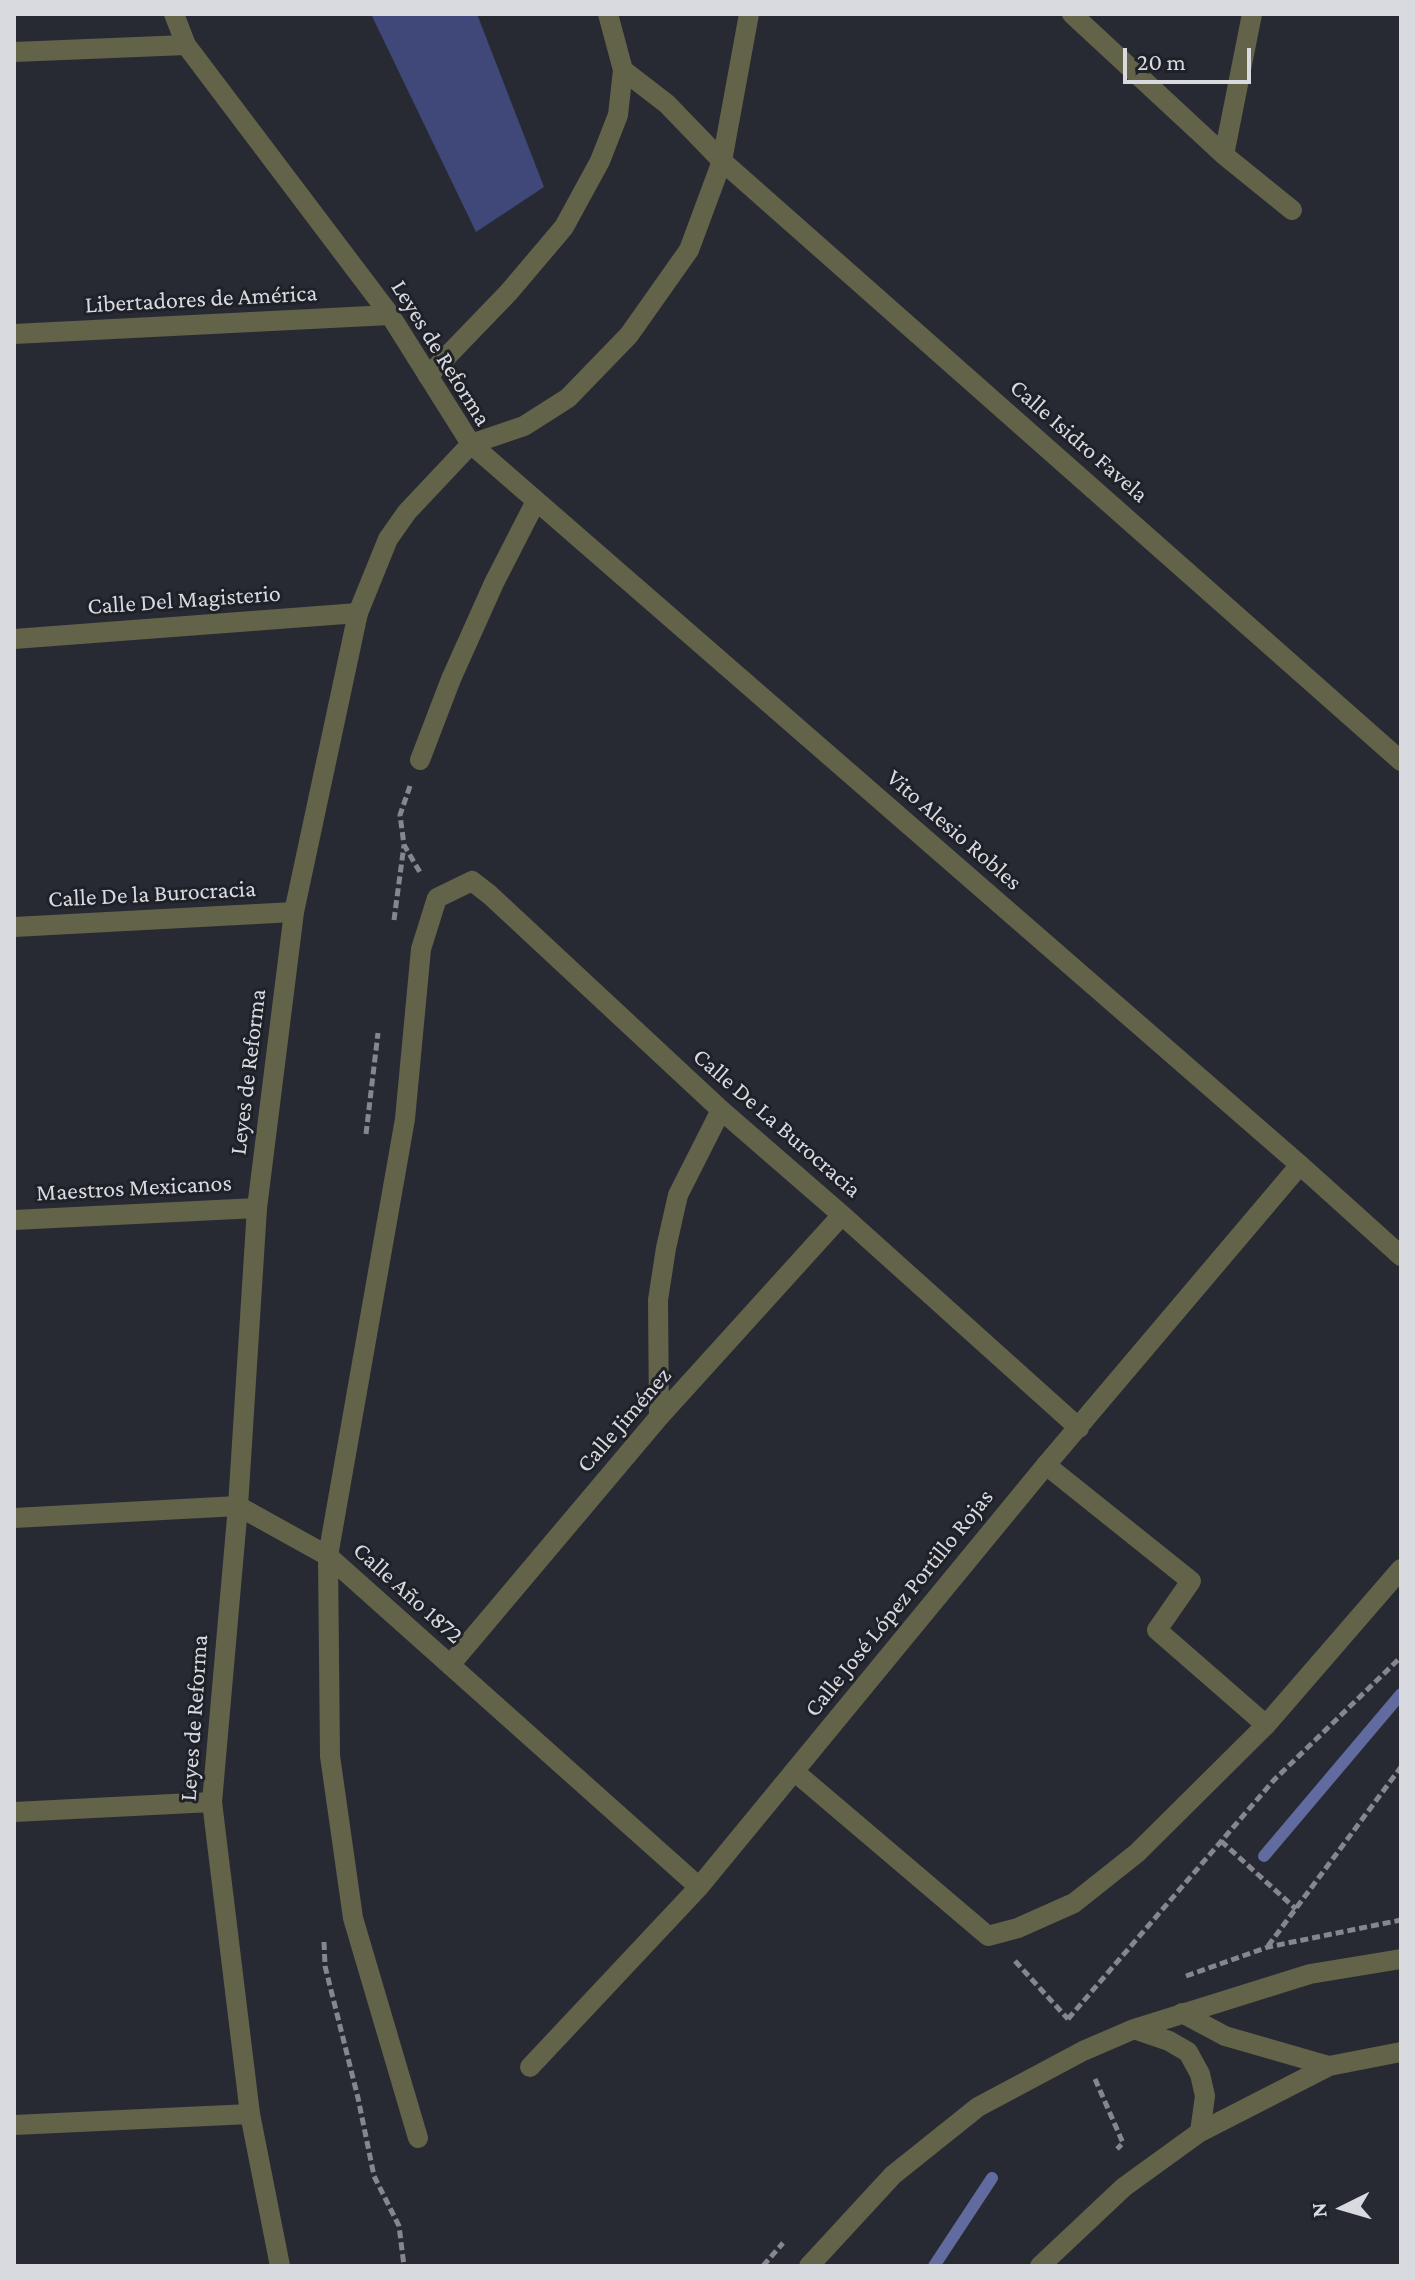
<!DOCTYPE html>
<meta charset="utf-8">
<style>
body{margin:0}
#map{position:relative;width:1415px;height:2280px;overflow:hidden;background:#282a33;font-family:"Crimson Pro",serif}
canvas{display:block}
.frame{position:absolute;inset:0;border:16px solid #d8dadf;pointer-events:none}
.north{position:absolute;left:1303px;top:2168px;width:80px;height:80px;-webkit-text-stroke:6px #1f2129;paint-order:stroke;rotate:265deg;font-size:22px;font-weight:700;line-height:32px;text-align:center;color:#d8dadf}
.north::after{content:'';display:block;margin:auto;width:28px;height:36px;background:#d8dadf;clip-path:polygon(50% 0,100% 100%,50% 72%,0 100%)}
.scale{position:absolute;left:1123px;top:48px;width:128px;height:36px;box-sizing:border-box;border:4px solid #d8dadf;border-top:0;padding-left:10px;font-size:24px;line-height:28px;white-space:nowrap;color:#d8dadf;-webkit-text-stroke:6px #1f2129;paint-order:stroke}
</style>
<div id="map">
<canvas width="1415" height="2280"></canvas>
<div class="frame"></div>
<div class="north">N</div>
<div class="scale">20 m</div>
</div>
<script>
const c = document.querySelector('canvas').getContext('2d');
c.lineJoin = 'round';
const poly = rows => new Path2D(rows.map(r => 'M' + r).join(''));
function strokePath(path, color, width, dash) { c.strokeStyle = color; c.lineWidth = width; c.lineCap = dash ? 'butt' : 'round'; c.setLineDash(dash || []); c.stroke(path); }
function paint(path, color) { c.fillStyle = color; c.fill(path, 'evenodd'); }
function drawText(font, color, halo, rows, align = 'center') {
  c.font = font + ' "Crimson Pro",serif'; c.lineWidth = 6; c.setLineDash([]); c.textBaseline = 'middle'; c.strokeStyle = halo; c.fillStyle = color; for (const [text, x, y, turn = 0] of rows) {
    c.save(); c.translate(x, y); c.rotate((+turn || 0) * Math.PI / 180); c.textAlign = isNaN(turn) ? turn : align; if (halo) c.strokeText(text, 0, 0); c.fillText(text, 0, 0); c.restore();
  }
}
const stream = poly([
 [1264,1856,1401,1694],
 [934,2266,992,2178]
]);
const building = poly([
 [371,14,477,14,544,187,476,232]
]);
const path = poly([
 [410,786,400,815,404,845,421,874],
 [394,920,404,845],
 [366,1134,378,1033],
 [1221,1841,1296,1909],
 [324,1942,325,1966,358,2098,374,2176,399,2226,404,2266],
 [1268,1946,1401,1767],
 [1015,1961,1068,2019],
 [1186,1976,1268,1947,1401,1920],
 [1068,2019,1274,1780,1401,1657],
 [1095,2079,1123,2143,1117,2149],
 [763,2266,783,2243]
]);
const service = poly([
 [608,14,623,70,667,104,722,161],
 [428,376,509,292,564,227,600,161,618,115,623,70]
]);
const pedestrian = poly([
 [1046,1465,1191,1581,1157,1630,1266,1725]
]);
const minor = poly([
 [1072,14,1224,155,1292,210],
 [14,52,186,45],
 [1224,155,1252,14],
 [722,161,1401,761],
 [14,334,390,315],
 [471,444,1300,1165,1401,1256],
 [471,444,524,426,568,398,629,335,689,250,722,161,749,14],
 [14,639,358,613],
 [420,760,451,679,494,583,536,501],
 [14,927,294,912],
 [14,1220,257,1208],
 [659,1417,658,1300,666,1248,678,1195,721,1110],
 [14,1518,238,1506,328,1556,699,1887],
 [450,1665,659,1417,842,1215],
 [795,1772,988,1936,1018,1928,1074,1903,1137,1853,1266,1725,1401,1569],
 [14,1812,212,1802],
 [530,2067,699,1887,1046,1465,1300,1165],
 [14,2125,250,2114],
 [418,2138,353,1918,330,1756,328,1556,405,1119,421,949,437,898,472,881,490,895,721,1110,842,1215,1079,1428]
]);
const tertiary = poly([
 [174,14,186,45,390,315,471,444,407,512,388,539,358,613,294,912,257,1208,238,1506,212,1802,250,2114,280,2266],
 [1182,2013,1225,2036,1329,2066],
 [1134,2029,1169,2041,1188,2052,1200,2074,1205,2096,1200,2132],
 [809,2266,893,2175,978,2107,1083,2051,1134,2029,1310,1974,1401,1959],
 [1040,2266,1124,2187,1200,2132,1329,2066,1401,2052]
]);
const streetNames = [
 ["Libertadores de América",201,299,-3],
 ["Leyes de Reforma",441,353,58],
 ["Calle Isidro Favela",1079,441,41],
 ["Calle Del Magisterio",184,600,-4],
 ["Vito Alesio Robles",954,830,41],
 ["Calle De la Burocracia",152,894,-3],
 ["Leyes de Reforma",248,1072,-83],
 ["Calle De La Burocracia",777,1123,41],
 ["Maestros Mexicanos",134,1188,-3],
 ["Calle Jiménez",624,1420,-49],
 ["Calle Año 1872",408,1593,42],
 ["Calle José López Portillo Rojas",899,1603,-51],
 ["Leyes de Reforma",194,1718,-86]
];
strokePath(stream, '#616b9f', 12);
paint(building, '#3f4878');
strokePath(path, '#85878e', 5, [8, 4]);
strokePath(service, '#63634a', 20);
strokePath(pedestrian, '#63634a', 20);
strokePath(minor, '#63634a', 20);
strokePath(tertiary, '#63634a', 20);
drawText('24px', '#d8dadf', '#1f2129', streetNames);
</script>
